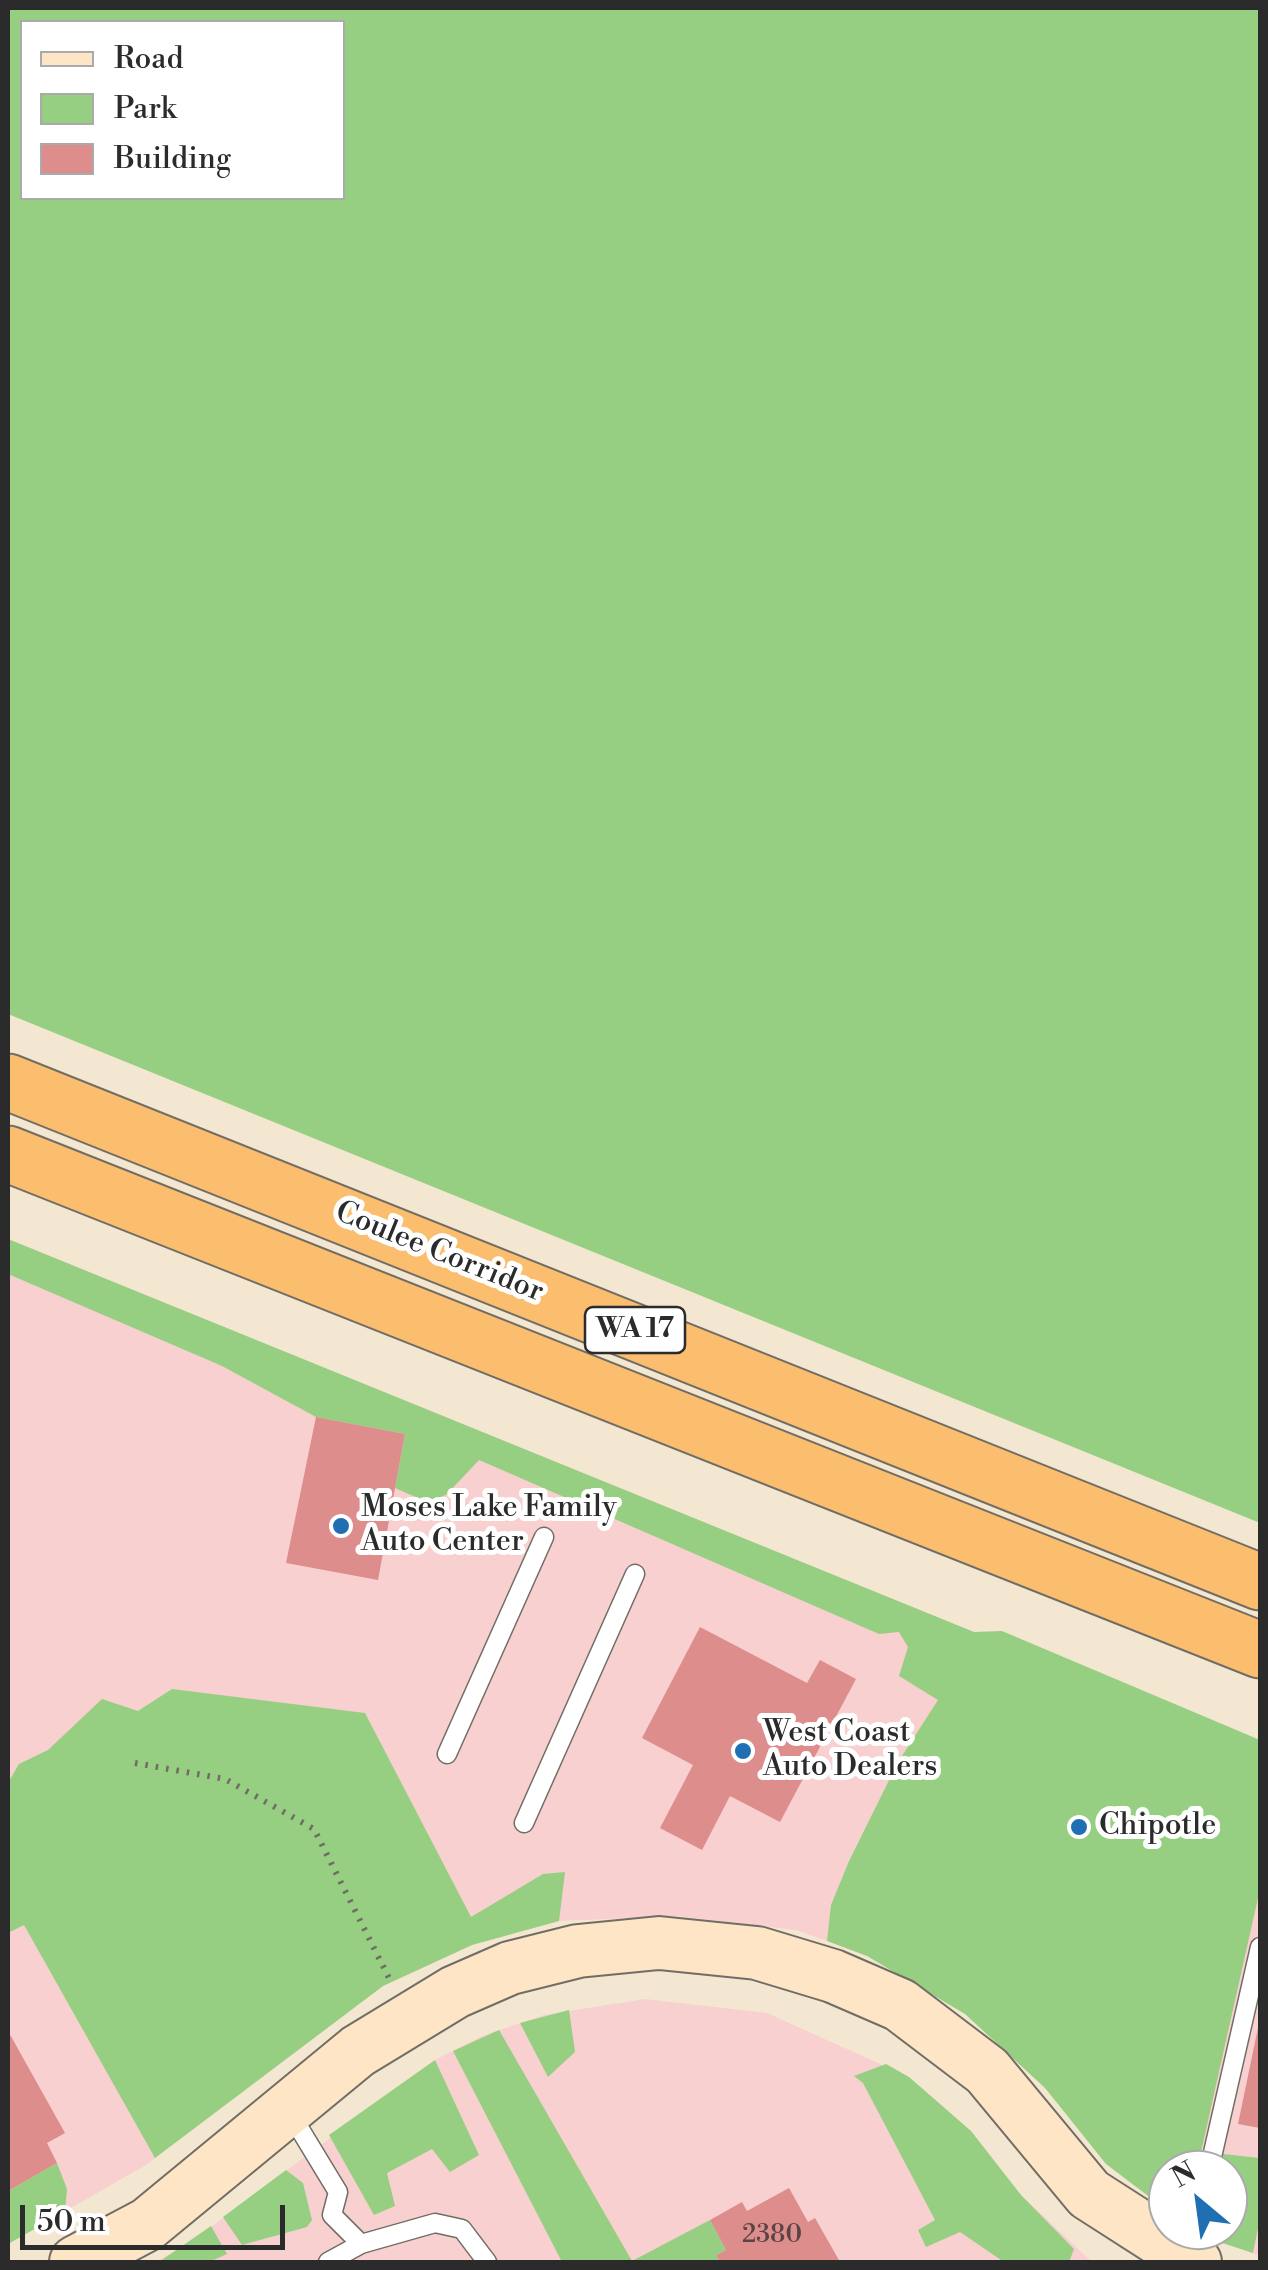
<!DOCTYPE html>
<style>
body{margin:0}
#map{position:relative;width:1268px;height:2270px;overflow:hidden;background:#f4e7d1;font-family:"Libre Bodoni",serif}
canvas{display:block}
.frame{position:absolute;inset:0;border:10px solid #2b2b2b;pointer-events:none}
.legend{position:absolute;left:20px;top:20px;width:325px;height:180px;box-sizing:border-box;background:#fff;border:2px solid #aaa;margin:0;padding:12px 18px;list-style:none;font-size:30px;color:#2b2b2b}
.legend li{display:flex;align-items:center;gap:20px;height:50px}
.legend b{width:50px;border:2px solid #aaa}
.north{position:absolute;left:1148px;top:2150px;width:100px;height:100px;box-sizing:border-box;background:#fff;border:2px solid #aaa;border-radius:50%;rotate:331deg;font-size:28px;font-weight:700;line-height:40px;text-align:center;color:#2b2b2b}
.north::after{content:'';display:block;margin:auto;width:35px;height:45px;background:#1f6fb2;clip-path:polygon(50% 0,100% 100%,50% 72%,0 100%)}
.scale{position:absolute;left:20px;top:2205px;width:265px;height:45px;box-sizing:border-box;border:5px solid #2b2b2b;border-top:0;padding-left:12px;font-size:30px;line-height:35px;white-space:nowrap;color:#2b2b2b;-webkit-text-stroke:8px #fff;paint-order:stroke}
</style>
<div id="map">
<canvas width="1268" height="2270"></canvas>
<div class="frame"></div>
<ul class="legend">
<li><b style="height:12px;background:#fde5c5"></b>Road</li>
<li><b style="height:28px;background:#96cf82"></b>Park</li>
<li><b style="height:28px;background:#dc8d8c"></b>Building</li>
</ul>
<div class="north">N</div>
<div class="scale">50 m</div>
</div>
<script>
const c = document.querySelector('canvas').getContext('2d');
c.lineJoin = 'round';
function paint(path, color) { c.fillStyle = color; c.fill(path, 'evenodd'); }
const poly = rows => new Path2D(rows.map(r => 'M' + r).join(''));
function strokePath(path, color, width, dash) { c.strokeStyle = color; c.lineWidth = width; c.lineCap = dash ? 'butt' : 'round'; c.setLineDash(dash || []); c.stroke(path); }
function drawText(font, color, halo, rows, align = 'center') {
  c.font = font + ' "Libre Bodoni",serif'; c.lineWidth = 10; c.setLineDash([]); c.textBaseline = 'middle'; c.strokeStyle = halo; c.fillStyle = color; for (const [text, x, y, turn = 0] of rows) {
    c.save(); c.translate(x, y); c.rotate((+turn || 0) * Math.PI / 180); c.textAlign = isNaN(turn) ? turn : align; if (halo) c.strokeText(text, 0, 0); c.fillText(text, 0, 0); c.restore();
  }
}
const built = poly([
 [8,1239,974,1632,939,1699,898,1762,849,1861,832,1905,827,1941,796,1930,677,1916,559,1921,472,1945,383,1986,146,2165,8,2244],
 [1260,1785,1260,2256,1189,2230,1228,2230,1228,2170,1177,2170],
 [645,1999,767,2013,909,2077,971,2131,1021,2195,1092,2262,156,2262,196,2238,435,2060,482,2036,544,2015]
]);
const green = poly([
 [8,8,1260,8,1260,1523,8,1014],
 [22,22,342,22,342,198,22,198],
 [8,1239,974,1632,1002,1631,1260,1740,1260,1889,1197,2170,1168,2170,1168,2211,1106,2164,1045,2088,965,2014,867,1956,827,1941,831,1905,849,1861,898,1762,938,1700,899,1676,908,1647,899,1632,879,1634,479,1460,446,1495,427,1502,395,1488,405,1434,316,1417,222,1366,8,1274],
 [172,1689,365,1713,471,1917,543,1874,565,1872,559,1921,472,1945,383,1986,155,2158,24,1925,8,1933,8,1783,19,1764,48,1750,102,1699,138,1711],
 [569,2010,575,2052,548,2077,520,2023],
 [499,2030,632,2261,710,2220,726,2250,716,2255,720,2262,562,2262,453,2051],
 [435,2060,479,2155,450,2172,432,2149,387,2173,395,2206,374,2215,329,2135],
 [886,2064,909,2077,971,2131,1021,2195,1074,2249,1069,2262,1004,2262,960,2232,926,2247,918,2230,935,2220,863,2083,854,2076],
 [1223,2154,1260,2158,1260,2218,1253,2253,1204,2237,1206,2230,1228,2230,1228,2170,1219,2170],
 [57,2163,67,2189,65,2212,8,2244,8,2191],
 [286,2170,303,2183,312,2220,307,2227,242,2245,223,2217],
 [211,2226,227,2254,209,2262,159,2262]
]);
const building = poly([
 [316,1417,405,1434,378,1580,286,1563],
 [700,1627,807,1683,820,1660,856,1679,780,1822,730,1796,702,1850,660,1828,693,1765,642,1738],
 [1259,2023,1260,2023,1260,2128,1238,2124],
 [8,2031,65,2133,47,2143,57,2163,8,2191],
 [789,2188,808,2222,815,2218,840,2262,720,2262,716,2255,726,2250,710,2220,742,2202,747,2211]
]);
const path = poly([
 [135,1763,225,1779,314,1829,391,1982]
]);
const lane = poly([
 [447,1754,544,1537],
 [524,1823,635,1574],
 [290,2113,338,2192,332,2215,361,2244,435,2223,462,2229,487,2262],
 [1209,2170,1260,1947],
 [328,2262,361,2244]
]);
const secondary = poly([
 [76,2262,148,2224,358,2051,455,1992,510,1968,578,1951,659,1943,757,1953,833,1976,900,2005,987,2071,1089,2194,1195,2262]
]);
const highway = poly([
 [8,1082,1260,1582],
 [8,1154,1260,1650]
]);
const markers = [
 [341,1526,10,"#1f6fb2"],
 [743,1751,10,"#1f6fb2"],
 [1079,1827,10,"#1f6fb2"]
];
const numberNames = [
 ["2380",772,2236]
];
const shields = [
 [635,1330,100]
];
const shieldNames = [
 ["WA 17",635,1330]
];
const streetNames = [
 ["Coulee Corridor",439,1253,22]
];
const poiNames = [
 ["Moses Lake Family",361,1509],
 ["Auto Center",361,1543],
 ["West Coast",763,1734],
 ["Auto Dealers",763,1768],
 ["Chipotle",1099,1827]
];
paint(built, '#f7d0cf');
paint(green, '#96cf82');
paint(building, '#dc8d8c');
strokePath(lane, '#716d65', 21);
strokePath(secondary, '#716d65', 56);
strokePath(highway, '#716d65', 59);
strokePath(path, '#716d65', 6, [2.5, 8]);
strokePath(lane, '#fff', 18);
strokePath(secondary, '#fde5c5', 52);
strokePath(highway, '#fbbd6e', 55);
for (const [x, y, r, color] of markers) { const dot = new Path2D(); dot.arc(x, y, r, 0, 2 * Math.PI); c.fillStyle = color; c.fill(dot); strokePath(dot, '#fff', 4); }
drawText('25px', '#574443', null, numberNames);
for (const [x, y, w] of shields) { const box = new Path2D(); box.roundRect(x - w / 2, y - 23, w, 46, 8); c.fillStyle = '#fff'; c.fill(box); strokePath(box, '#2b2b2b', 2.5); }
drawText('bold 28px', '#2b2b2b', null, shieldNames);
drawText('30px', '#2b2b2b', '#fff', streetNames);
drawText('30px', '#2b2b2b', '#fff', poiNames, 'left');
</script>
